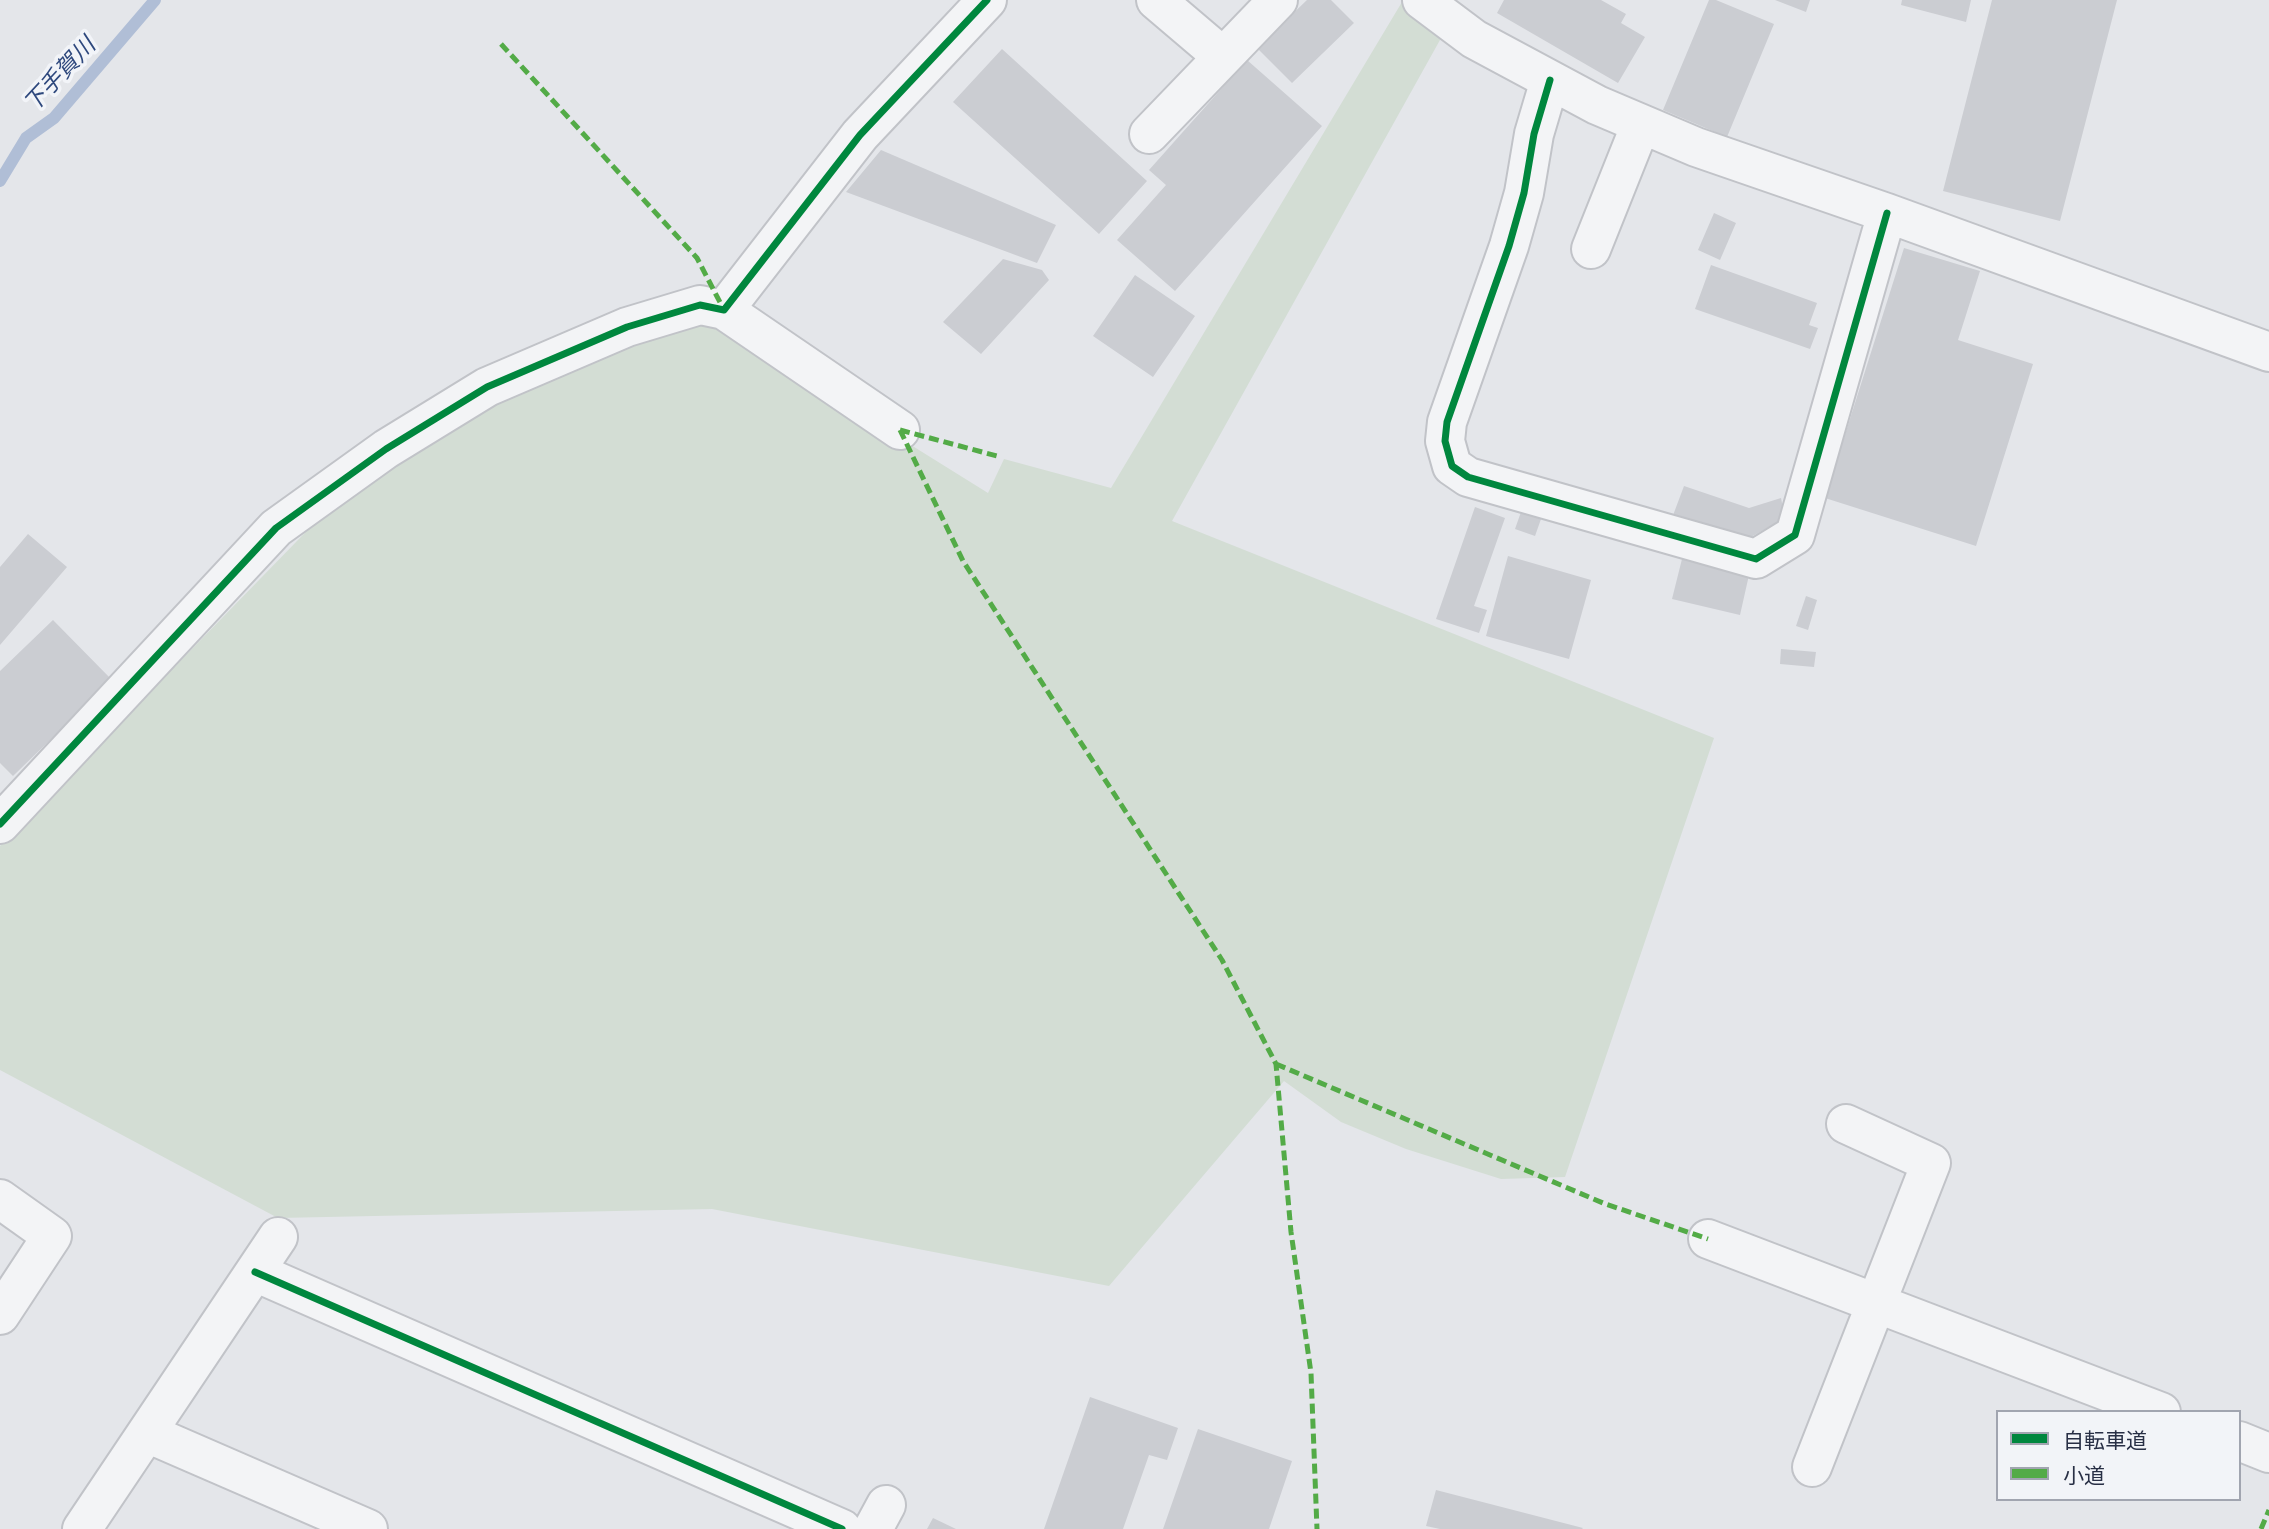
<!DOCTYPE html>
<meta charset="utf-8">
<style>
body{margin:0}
#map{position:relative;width:2269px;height:1529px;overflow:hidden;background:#e4e6ea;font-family:"Alegreya Sans","Noto Sans JP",sans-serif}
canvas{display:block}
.legend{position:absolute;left:1996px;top:1410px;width:245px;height:91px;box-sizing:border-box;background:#f2f4f8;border:2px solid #a1a5b0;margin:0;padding:9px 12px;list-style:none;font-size:21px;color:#282f45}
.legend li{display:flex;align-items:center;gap:14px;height:35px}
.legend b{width:35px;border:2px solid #a1a5b0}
</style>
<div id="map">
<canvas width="2269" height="1529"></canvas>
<ul class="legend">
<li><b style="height:9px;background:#00873e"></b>自転車道</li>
<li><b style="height:9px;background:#53ab47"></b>小道</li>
</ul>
</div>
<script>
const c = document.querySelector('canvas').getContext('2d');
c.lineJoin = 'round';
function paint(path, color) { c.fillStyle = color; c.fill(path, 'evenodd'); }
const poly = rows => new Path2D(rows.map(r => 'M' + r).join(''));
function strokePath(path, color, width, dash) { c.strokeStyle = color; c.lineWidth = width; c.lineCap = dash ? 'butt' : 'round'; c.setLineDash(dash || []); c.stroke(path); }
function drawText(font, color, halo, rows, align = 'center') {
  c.font = font + ' "Alegreya Sans","Noto Sans JP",sans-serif'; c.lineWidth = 7; c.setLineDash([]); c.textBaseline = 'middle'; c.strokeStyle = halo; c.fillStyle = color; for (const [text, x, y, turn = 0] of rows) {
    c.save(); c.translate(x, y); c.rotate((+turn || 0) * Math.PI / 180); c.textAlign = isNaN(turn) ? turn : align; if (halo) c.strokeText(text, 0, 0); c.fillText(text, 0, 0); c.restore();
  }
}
const green = poly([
 [1402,2,1445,31,1172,521,1714,738,1565,1177,1501,1179,1406,1149,1341,1122,1284,1081,1109,1286,712,1209,278,1218,0,1070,0,846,334,503,491,403,609,352,707,318,988,493,1004,459,1111,488]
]);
const stream = poly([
 [0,181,26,138,54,118,155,0]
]);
const building = poly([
 [1307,0,1331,0,1354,23,1292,83,1257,48],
 [1504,0,1601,0,1626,14,1621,23,1645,37,1618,83,1497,13],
 [1709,0,1716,0,1774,24,1727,137,1663,110],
 [1775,0,1810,0,1806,12],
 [1902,0,1971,0,1966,22,1901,5],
 [1992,0,2117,0,2060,221,1943,191],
 [1002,49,1147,181,1099,234,953,102],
 [1247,60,1322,126,1175,291,1117,240,1166,185,1149,170],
 [881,150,1056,225,1037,263,846,192],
 [1714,213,1736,223,1720,260,1698,250],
 [1904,248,1980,271,1958,340,2033,364,1976,546,1825,498],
 [1003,259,1042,270,1049,280,981,354,943,322],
 [1711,265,1817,303,1809,325,1818,328,1810,349,1695,309],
 [1135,275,1195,316,1153,377,1093,336],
 [1684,486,1749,508,1781,498,1785,518,1742,542,1672,518],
 [1475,507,1505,518,1474,606,1487,610,1479,633,1436,619],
 [1521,512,1541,519,1535,536,1515,529],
 [28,534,67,567,0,645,0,567],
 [1508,556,1591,580,1569,659,1486,636],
 [1682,559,1749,575,1740,615,1672,599],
 [1806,596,1817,600,1808,630,1796,626],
 [53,620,112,680,13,776,0,763,0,671],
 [1781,649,1816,652,1814,667,1780,664],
 [1090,1397,1178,1428,1167,1460,1149,1455,1123,1529,1044,1529],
 [1198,1429,1292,1461,1269,1529,1163,1529],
 [1436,1490,1583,1528,1582,1529,1440,1529,1426,1526],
 [933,1518,956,1529,927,1529]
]);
const minor = poly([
 [1156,0,1223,57],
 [1422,0,1474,39,1597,105,1696,147,1887,213,2269,352],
 [1550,80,1534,134,1524,193,1509,246,1447,422,1445,441,1452,466,1468,477,1756,559,1795,535,1887,213],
 [1149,134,1278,0],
 [1591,249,1641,124],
 [724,310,900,430],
 [0,824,276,528,386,449,487,387,627,327,700,305,724,310,860,135,987,0],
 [0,1199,52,1236,0,1315],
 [1708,1239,2161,1412],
 [255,1272,842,1529],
 [147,1433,368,1529],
 [2239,1441,2269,1453],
 [1812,1467,1931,1163,1846,1124],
 [82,1529,278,1237],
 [873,1529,886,1505]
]);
const quiet = poly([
 [501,44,697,258,724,310],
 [900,430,963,561,1222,960,1276,1064,1291,1232,1311,1373,1317,1529],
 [900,430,997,456],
 [1276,1064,1603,1203,1708,1239],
 [2261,1529,2269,1510]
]);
const cycleway = poly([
 [1550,80,1534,134,1524,193,1509,246,1447,422,1445,441,1452,466,1468,477,1756,559,1795,535,1887,213],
 [0,824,276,528,386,449,487,387,627,327,700,305,724,310,860,135,987,0],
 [255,1272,842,1529]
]);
const waterNames = [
 ["下手賀川",60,75,-47]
];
paint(green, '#d3ddd4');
strokePath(stream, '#b0bed6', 12);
paint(building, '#cbcdd2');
strokePath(minor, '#c1c3c8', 42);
strokePath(minor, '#f3f4f6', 38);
strokePath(quiet, '#53ab47', 5, [10, 5]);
strokePath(cycleway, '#00873e', 7);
drawText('italic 23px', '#2e487d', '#f2f4f8', waterNames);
</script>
